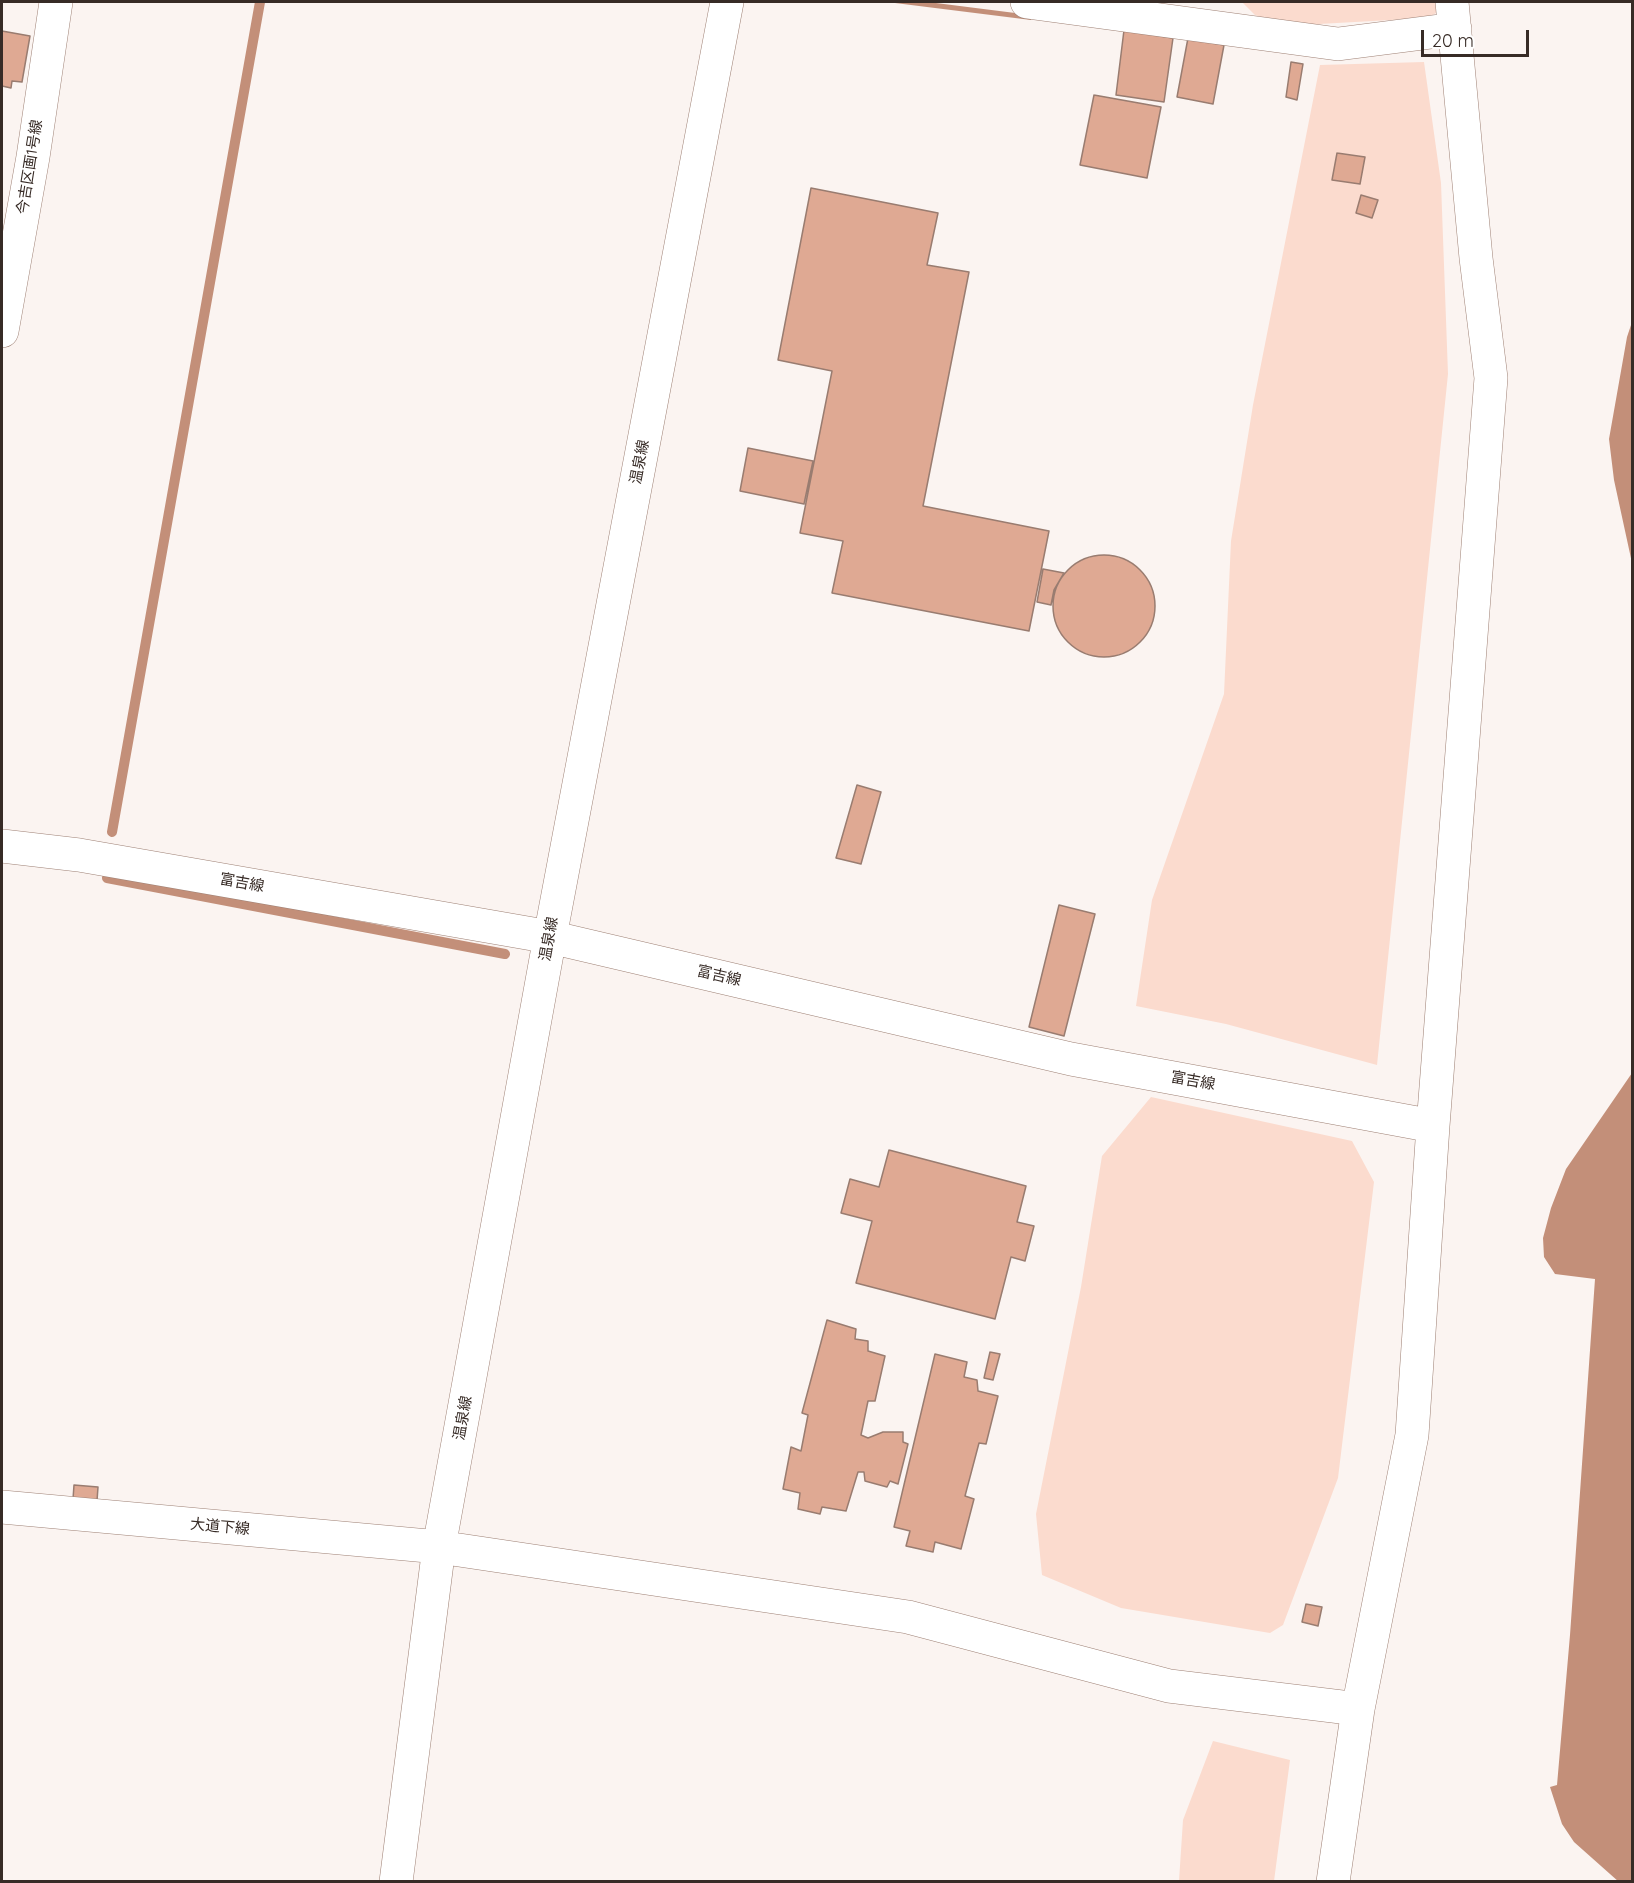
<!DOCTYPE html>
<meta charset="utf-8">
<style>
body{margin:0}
#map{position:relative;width:1634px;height:1883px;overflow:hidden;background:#fbf4f1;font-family:Quicksand,sans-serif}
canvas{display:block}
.frame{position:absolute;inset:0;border:3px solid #372b26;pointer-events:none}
.scale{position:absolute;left:1421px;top:30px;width:108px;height:27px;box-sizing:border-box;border:3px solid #372b26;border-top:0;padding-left:8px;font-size:18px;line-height:21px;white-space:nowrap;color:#372b26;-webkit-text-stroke:4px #fff;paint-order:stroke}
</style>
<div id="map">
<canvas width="1634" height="1883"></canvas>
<div class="frame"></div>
<div class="scale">20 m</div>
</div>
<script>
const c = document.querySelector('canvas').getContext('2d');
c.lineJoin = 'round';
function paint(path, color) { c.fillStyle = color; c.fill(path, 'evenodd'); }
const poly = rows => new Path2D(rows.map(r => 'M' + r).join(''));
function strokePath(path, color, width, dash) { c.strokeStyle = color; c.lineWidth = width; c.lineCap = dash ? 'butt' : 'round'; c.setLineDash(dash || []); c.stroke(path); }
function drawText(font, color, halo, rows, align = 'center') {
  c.font = font + ' Quicksand,"Noto Sans JP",sans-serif'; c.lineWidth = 6; c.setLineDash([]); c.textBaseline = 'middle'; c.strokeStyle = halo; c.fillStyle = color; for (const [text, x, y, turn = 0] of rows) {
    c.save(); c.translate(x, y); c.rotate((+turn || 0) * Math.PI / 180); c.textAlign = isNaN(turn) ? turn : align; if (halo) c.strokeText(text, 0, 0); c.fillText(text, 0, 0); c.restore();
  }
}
const green = poly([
 [1242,2,1437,2,1438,12,1427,18,1283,26,1255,15],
 [1424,62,1441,183,1448,374,1377,1065,1226,1024,1136,1006,1152,900,1224,694,1231,541,1253,405,1320,65],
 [1151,1097,1352,1141,1374,1182,1338,1478,1283,1625,1270,1633,1121,1608,1042,1575,1036,1514,1081,1287,1102,1156],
 [1213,1741,1290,1760,1274,1881,1179,1881,1183,1820]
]);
const water = poly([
 [887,2,928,2,1031,15,1031,20],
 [1632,322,1632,563,1614,480,1609,439,1627,337],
 [1632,1073,1632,1881,1619,1882,1574,1842,1562,1824,1550,1787,1557,1785,1570,1635,1595,1279,1555,1274,1544,1257,1543,1238,1551,1208,1566,1169]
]);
const stream = poly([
 [112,832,260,2],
 [107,878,505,954]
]);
const building = poly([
 [1124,30,1173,38,1164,102,1116,95,1124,30],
 [2,31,30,36,22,82,12,81,11,88,2,86,2,31],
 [1188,38,1224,45,1213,104,1177,97,1188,38],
 [1291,62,1303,64,1297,100,1286,97,1291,62],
 [1094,95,1161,107,1147,178,1080,165,1094,95],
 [1337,153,1365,157,1360,184,1332,180,1337,153],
 [811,188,938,213,927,265,969,272,923,506,1049,531,1029,631,832,593,843,541,800,533,832,371,778,360,811,188],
 [1361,195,1378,200,1372,218,1356,213,1361,195],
 [748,448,813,461,804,504,740,491,748,448],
 '1053 606a51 51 0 1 1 102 0a51 51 0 1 1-102 0Z',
 [1043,569,1064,573,1054,590,1051,605,1037,602,1043,569],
 [857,785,881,792,861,864,836,858,857,785],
 [1059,905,1095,914,1064,1036,1029,1027,1059,905],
 [889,1150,1026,1186,1017,1222,1034,1226,1025,1261,1011,1257,995,1319,856,1283,872,1221,841,1213,850,1179,879,1187,889,1150],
 [827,1320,856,1329,855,1339,868,1341,868,1351,885,1356,875,1401,868,1401,861,1435,868,1438,883,1432,903,1432,903,1442,908,1444,898,1484,890,1481,887,1487,865,1481,864,1472,858,1472,846,1511,822,1507,820,1514,798,1509,800,1493,783,1489,791,1447,801,1451,808,1415,802,1413,827,1320],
 [990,1352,1000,1354,993,1380,984,1378,990,1352],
 [935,1354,967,1362,964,1377,977,1380,978,1391,998,1396,986,1444,979,1443,965,1496,974,1499,961,1549,935,1542,933,1552,906,1546,910,1531,894,1527,935,1354],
 [74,1485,98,1487,97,1501,73,1499,74,1485],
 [1306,1604,1322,1607,1318,1626,1302,1622,1306,1604]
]);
const minor = poly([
 [1027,2,1338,44,1455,29],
 [2,331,33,157,56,2],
 [2,846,79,855,550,937,1071,1059,1433,1126],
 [2,1507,439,1547,908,1617,1169,1686,1358,1709],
 [396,1882,439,1547,550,937,727,2],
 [1333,1882,1358,1709,1412,1435,1433,1126,1491,378,1476,258,1452,2]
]);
const streetNames = [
 ["今吉区画1号線",30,167,-81],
 ["温泉線",640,462,-79],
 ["富吉線",242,883,10],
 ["温泉線",549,939,-80],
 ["富吉線",719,976,13],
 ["富吉線",1193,1081,10],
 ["温泉線",463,1418,-80],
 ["大道下線",220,1527,5]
];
paint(green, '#fbdbce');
paint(water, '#c38f79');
strokePath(stream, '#c38f79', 10);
paint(building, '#dfa993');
strokePath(building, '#997c70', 1.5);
strokePath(minor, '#9e8175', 34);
strokePath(minor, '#fff', 33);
drawText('15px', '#372b26', '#fff', streetNames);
</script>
